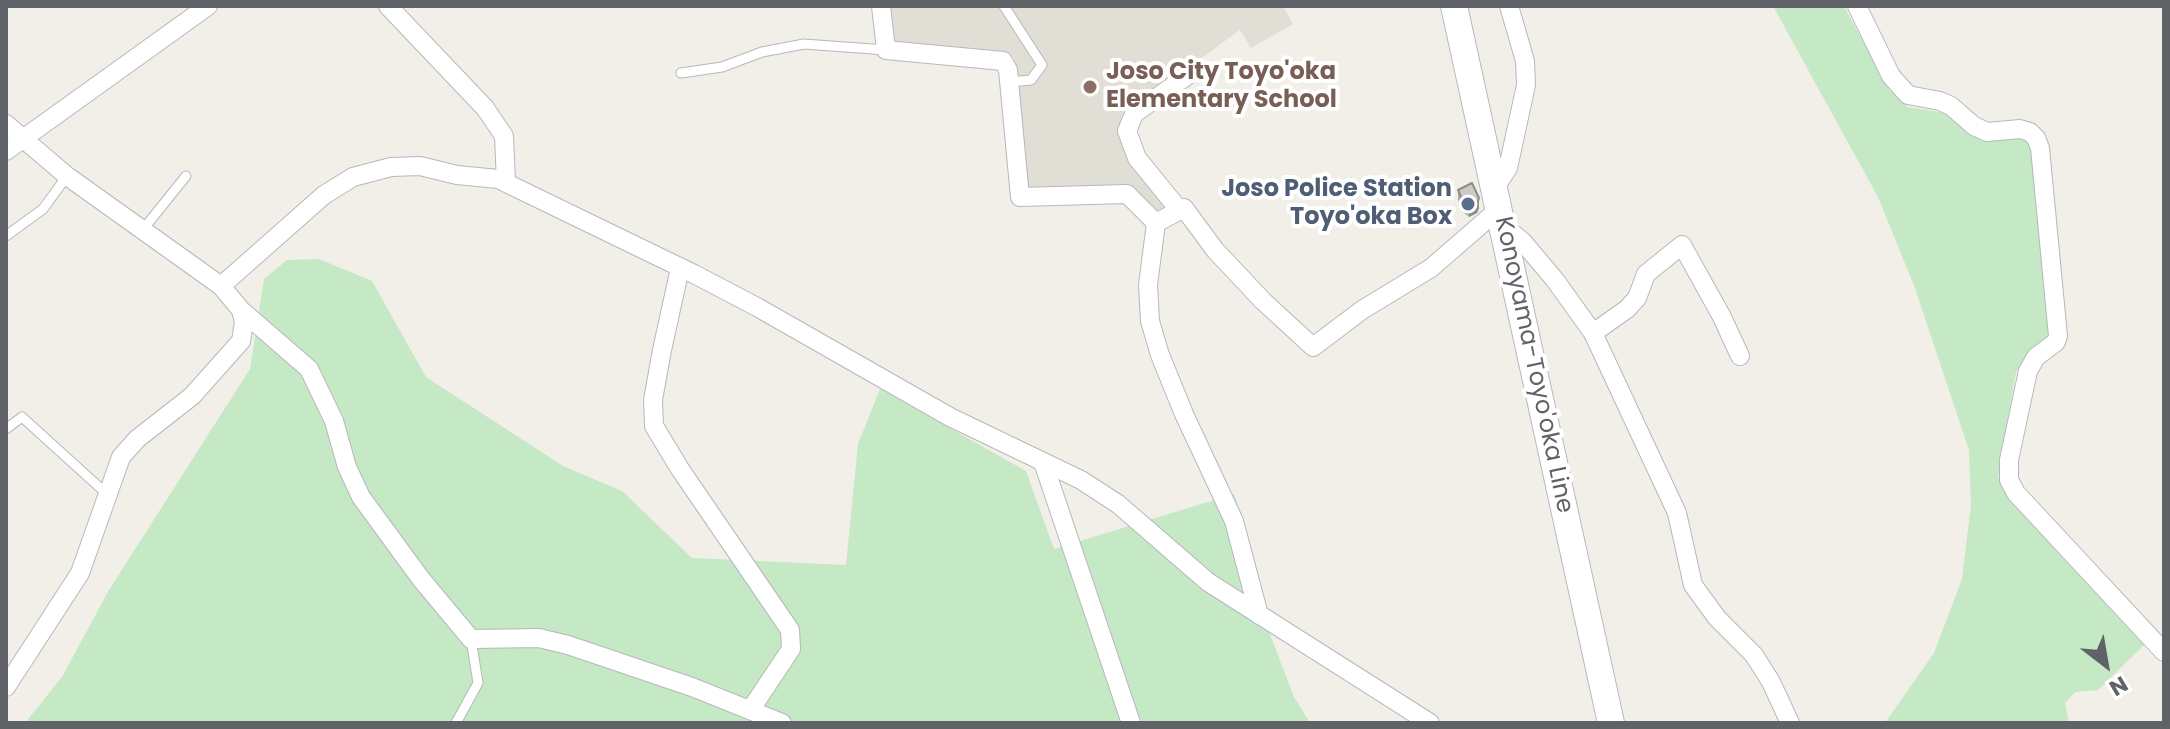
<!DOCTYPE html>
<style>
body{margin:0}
#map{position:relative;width:2170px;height:729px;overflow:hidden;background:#f1efe8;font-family:Poppins,sans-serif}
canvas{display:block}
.frame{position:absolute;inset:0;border:8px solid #5f6368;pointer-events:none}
.north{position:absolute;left:2066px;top:625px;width:80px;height:80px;-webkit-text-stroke:6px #fff;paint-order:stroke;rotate:149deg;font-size:22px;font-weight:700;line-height:32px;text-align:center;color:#5f6368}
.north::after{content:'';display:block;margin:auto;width:28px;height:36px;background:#5f6368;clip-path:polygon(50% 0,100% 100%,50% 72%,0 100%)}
</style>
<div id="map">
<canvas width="2170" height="729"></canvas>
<div class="frame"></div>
<div class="north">N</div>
</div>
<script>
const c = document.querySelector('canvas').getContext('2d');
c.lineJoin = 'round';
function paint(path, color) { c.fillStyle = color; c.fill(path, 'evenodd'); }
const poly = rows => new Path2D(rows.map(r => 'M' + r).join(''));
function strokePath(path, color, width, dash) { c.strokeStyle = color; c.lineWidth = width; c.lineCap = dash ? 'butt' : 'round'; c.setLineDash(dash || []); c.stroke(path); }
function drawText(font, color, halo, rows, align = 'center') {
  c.font = font + ' Poppins,sans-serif'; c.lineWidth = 8; c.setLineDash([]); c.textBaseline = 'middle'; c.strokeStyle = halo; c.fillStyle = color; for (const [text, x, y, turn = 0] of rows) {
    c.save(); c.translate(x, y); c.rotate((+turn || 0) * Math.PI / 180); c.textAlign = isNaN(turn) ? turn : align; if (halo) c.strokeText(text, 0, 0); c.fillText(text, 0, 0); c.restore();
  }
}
const education = poly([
 [884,6,1283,6,1293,24,1251,48,1240,30,1196,62,1125,122,1172,208,1162,211,1151,209,1128,184,1031,188,1023,181,1014,57,892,44]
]);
const green = poly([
 [1773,6,1844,6,1889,90,1908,107,1945,113,1979,139,2018,138,2027,141,2032,152,2050,335,2032,350,2016,372,1998,477,2010,499,2146,643,2098,690,2075,692,2065,703,2069,723,1885,723,1934,653,1962,579,1971,505,1969,450,1915,288,1878,197],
 [319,259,372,281,426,377,563,466,622,491,692,558,846,565,858,444,880,389,1026,471,1054,549,1234,494,1251,548,1268,629,1294,697,1310,723,25,723,62,677,109,590,250,369,264,279,287,260]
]);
const lane = poly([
 [1004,6,1042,65,1031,80,1009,82],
 [681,73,722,67,762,52,804,44,886,50],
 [141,232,186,176],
 [6,236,43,209,67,176],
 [6,429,22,417,108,495],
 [456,723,478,683,471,639]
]);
const street = poly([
 [388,6,485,108,504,136,506,183],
 [881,6,886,50,1003,61,1008,70,1020,197,1127,194,1156,223],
 [1857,6,1891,76,1908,95,1940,101,1951,106,1974,126,1987,132,2020,129,2030,132,2036,138,2040,148,2058,336,2056,342,2036,357,2028,371,2009,460,2009,480,2016,493,2164,652],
 [6,124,67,176,221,286,241,310,244,322,241,341,192,396,137,439,121,457,80,573,6,687],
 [6,151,208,6],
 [1494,189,1508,168,1526,85,1525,61,1509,6],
 [1180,211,1137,158,1127,131,1134,114,1195,70],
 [1156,223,1184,208,1215,250,1263,301,1313,347,1362,310,1431,268,1499,209],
 [1156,223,1148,285,1150,321,1160,355,1184,414,1234,521,1259,615],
 [1502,224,1523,242,1555,280,1593,333,1677,513,1693,585,1717,618,1754,655,1771,682,1790,723],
 [680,268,662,350,653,400,654,426,680,469,790,630,791,649,751,709],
 [221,286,324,195,353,177,391,167,420,166,457,175,498,179,694,274,757,307,950,417,1081,480,1118,504,1208,582,1430,723],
 [241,310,309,369,334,421,347,467,361,497,421,579,471,639,539,638,568,645,692,687,782,723],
 [1593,333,1627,309,1637,298,1646,274,1682,245,1722,317,1740,356],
 [1043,462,1131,723]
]);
const secondary = poly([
 [1454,6,1611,723]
]);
const wall = poly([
 [1458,190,1479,208,1477,213,1469,217,1464,213,1458,200]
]);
const shadedWall = poly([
 [1479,198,1479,208,1477,213,1469,217,1469,208]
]);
const building = poly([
 [1472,183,1479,198,1477,204,1469,208,1464,204,1458,190,1472,183]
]);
const markers = [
 [1090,87,8,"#8d6e63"],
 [1468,204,8,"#5c6f8a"]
];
const educationNames = [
 ["Joso City Toyo'oka",1106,73],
 ["Elementary School",1106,101]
];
const serviceNames = [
 ["Joso Police Station",1452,190],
 ["Toyo'oka Box",1452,218]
];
const streetNames = [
 ["Konoyama-Toyo'oka Line",1533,365,78]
];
paint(education, '#e1ded6');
paint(green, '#c5e8c5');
strokePath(lane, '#b5b8bc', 11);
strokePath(street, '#b5b8bc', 20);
strokePath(secondary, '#b6babf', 28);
strokePath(lane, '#fff', 9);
strokePath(street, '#fff', 18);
strokePath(secondary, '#fff', 26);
paint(wall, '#afaea9');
paint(shadedWall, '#8f8d8a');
paint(building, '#cccac5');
strokePath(building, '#8f8d8a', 2);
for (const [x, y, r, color] of markers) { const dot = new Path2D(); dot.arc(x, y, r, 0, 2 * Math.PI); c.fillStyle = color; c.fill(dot); strokePath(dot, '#fff', 3); }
drawText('bold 24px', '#785e54', '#fff', educationNames, 'left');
drawText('bold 24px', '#4e5e75', '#fff', serviceNames, 'right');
drawText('24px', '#5f6368', '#fff', streetNames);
</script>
